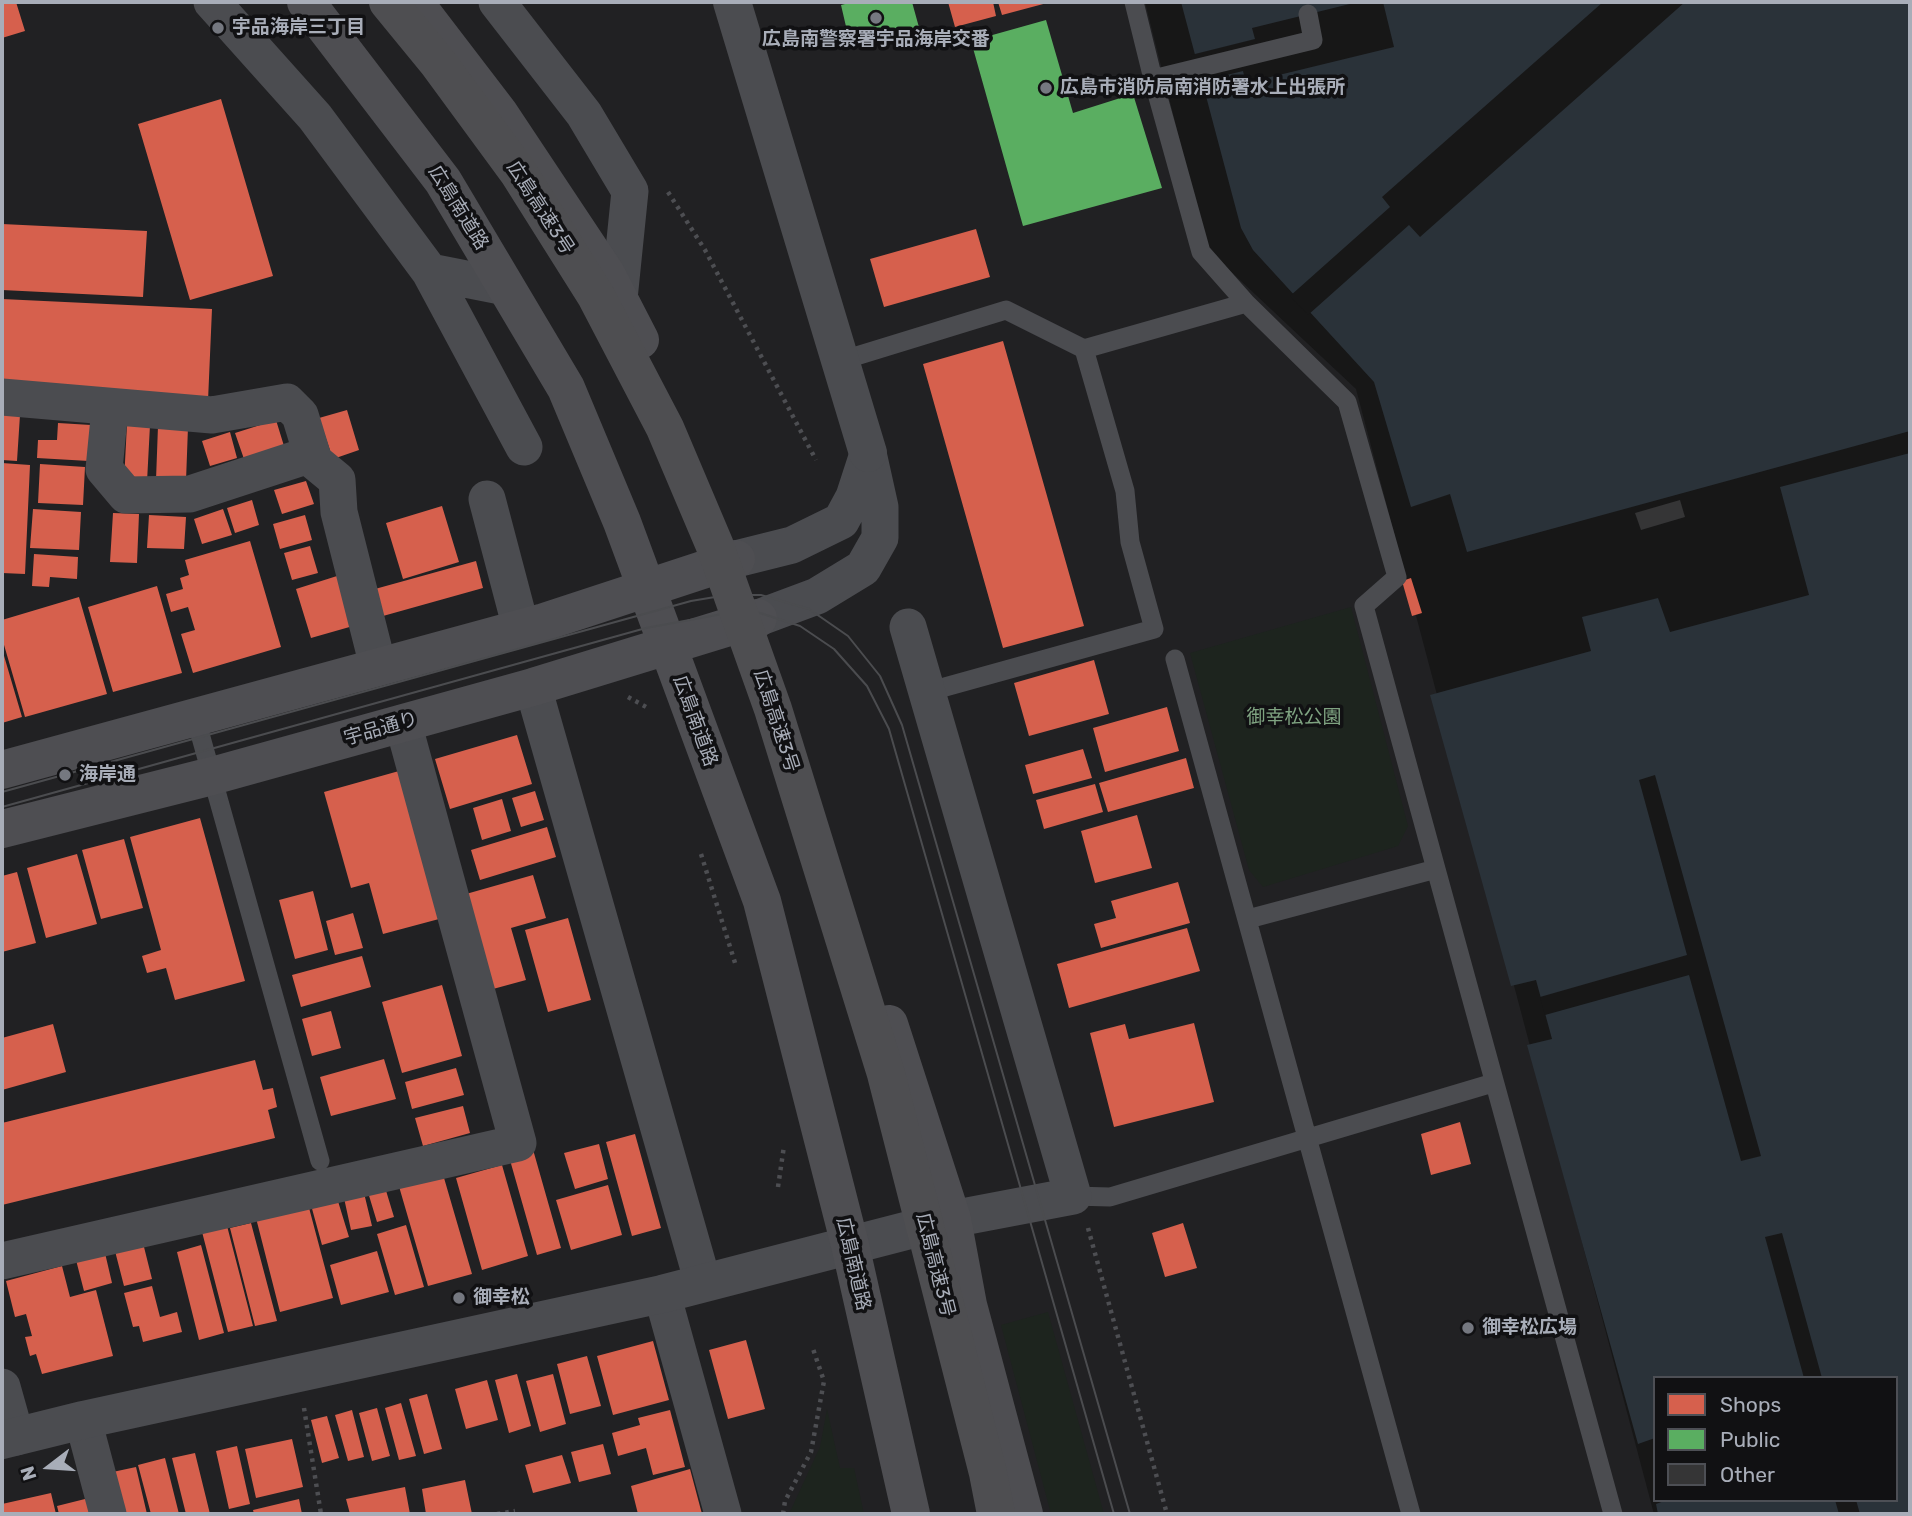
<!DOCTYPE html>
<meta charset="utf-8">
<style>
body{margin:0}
#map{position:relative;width:1912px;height:1516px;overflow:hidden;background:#171717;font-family:Rubik,sans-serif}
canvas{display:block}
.frame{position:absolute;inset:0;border:4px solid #a8adb8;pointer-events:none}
.legend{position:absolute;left:1653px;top:1376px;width:245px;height:126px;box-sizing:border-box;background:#111113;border:2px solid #4d4f55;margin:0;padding:9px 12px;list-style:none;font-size:21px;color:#a8adb8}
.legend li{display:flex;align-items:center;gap:14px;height:35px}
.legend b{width:35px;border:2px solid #4d4f55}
.north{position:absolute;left:14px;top:1432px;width:70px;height:70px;-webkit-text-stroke:5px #111113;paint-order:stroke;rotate:253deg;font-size:19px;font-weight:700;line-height:28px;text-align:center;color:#a8adb8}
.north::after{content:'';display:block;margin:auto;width:24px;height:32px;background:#a8adb8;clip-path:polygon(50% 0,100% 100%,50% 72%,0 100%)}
</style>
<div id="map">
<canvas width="1912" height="1516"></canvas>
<div class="frame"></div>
<ul class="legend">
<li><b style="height:19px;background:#d6604d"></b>Shops</li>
<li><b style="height:19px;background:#5aae61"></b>Public</li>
<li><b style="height:19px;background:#353536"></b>Other</li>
</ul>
<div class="north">N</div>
</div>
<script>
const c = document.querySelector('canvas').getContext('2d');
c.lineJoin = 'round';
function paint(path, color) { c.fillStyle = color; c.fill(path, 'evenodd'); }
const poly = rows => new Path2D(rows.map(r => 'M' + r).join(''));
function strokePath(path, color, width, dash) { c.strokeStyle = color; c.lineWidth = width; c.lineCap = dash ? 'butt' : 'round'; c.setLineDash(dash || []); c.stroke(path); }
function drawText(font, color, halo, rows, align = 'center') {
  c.font = font + ' Rubik,"Noto Sans JP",sans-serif'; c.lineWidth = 7; c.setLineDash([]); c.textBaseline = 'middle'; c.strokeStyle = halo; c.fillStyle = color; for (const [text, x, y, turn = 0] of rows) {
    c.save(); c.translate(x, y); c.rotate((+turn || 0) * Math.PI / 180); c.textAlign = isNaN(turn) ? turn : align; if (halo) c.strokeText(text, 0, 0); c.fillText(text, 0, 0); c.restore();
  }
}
const built = poly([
 [2,2,1145,2,1207,249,1356,389,1654,1514,2,1514]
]);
const green = poly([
 [1351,607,1408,826,1398,846,1263,887,1249,870,1190,653],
 [1048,1312,1104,1514,1051,1514,1001,1325],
 [827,1409,840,1468,854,1468,864,1514,789,1514,820,1447]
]);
const water = poly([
 [1181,2,1910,2,1910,431,1467,552,1450,494,1411,507,1374,382,1253,250,1241,228],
 [1910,453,1910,1514,1658,1514,1656,1504,1667,1500,1896,1500,1896,1378,1655,1378,1655,1438,1638,1444,1527,1045,1552,1039,1536,980,1511,986,1430,695,1591,651,1582,617,1658,598,1670,632,1809,595,1780,487]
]);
const pier = poly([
 [1358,2,1383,2,1394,47,1246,83,1243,71,1198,82,1191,55,1255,39,1252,28],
 [1603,2,1685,2,1420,237,1409,225,1308,315,1290,296,1390,207,1382,197],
 [1655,775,1761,1156,1741,1161,1689,975,1545,1015,1540,997,1687,955,1639,780],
 [1782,1233,1822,1378,1804,1378,1765,1237],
 [1835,1500,1856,1500,1860,1514,1839,1514]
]);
const shops = poly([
 [2,2,16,2,25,31,2,38],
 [948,2,993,2,996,16,955,27],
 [998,2,1047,2,1047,3,1002,15],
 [221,99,273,276,190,300,138,124],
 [2,224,147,231,143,297,2,290],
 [976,229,990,277,884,307,870,259],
 [2,299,212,309,208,401,2,390],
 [1003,341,1084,626,1003,648,923,364],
 [347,410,359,450,333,459,319,418],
 [2,414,20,415,17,461,2,460],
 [276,420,284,446,244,459,235,433],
 [58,423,91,425,89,461,37,458,38,440,57,440],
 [127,424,150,425,147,482,124,481],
 [158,426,188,427,186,481,156,480],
 [230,432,237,458,210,466,202,441],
 [2,463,30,465,25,574,2,573],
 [40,464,85,467,83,505,38,503],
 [306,481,314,504,282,514,274,490],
 [252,500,259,525,235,533,227,508],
 [442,506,459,562,403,579,386,523],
 [33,509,81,512,79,550,30,548],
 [223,509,232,535,202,544,194,519],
 [113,513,139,514,137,563,110,562],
 [149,515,186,517,184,549,147,548],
 [305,515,312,540,280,549,273,524],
 [250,541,281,647,193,673,181,634,195,630,188,607,171,612,166,594,183,589,180,578,189,575,185,560],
 [310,546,318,573,292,580,284,553],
 [34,554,78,557,77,579,50,577,49,587,32,586],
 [476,561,483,588,383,616,375,589],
 [337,576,353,626,311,638,296,589],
 [1411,578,1422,613,1412,616,1402,581],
 [157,586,182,673,113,692,88,607],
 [79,597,107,694,25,717,2,638,2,620],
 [2,649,22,717,2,723],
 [1094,660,1109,714,1029,736,1014,683],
 [1167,707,1179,751,1105,772,1093,728],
 [517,735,532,784,450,809,435,759],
 [1083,749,1092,778,1033,794,1025,765],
 [1186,758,1194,788,1108,812,1099,783],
 [399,771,439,919,383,934,369,883,351,888,324,792],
 [1095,784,1103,812,1044,829,1036,800],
 [535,791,544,820,521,827,512,798],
 [502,799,511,831,482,840,473,808],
 [1137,815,1152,868,1095,883,1081,831],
 [200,818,245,981,175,1000,166,968,147,973,142,956,161,950,130,837],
 [547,827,556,857,480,880,471,850],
 [124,839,143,908,101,919,82,850],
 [77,854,97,924,46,938,27,868],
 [17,872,36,943,2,952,2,876],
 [533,875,546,918,511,928,526,980,493,989,466,894],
 [1178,882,1190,923,1101,948,1094,924,1116,918,1111,901],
 [313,891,328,950,295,959,279,900],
 [353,913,363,948,335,955,326,921],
 [568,918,591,1000,548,1012,525,930],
 [1187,928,1200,971,1069,1008,1057,964],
 [362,956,371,987,301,1007,292,975],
 [442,985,462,1056,402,1073,382,1002],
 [331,1011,341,1048,312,1056,302,1019],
 [1194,1023,1214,1102,1114,1127,1090,1033,1125,1024,1129,1039],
 [53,1024,66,1072,2,1090,2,1038],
 [384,1059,396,1099,331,1116,320,1077],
 [255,1060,263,1090,273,1088,277,1107,268,1110,275,1138,2,1205,2,1123],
 [456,1068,464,1095,412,1109,405,1082],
 [463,1106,470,1133,423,1146,415,1118],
 [1460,1122,1471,1164,1431,1175,1421,1134],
 [635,1134,661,1228,632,1236,606,1142],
 [599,1144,608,1179,575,1189,564,1153],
 [532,1146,561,1248,537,1255,508,1153],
 [502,1165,528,1256,482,1270,456,1178],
 [442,1171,472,1274,428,1286,398,1183],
 [384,1184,394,1217,377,1222,367,1189],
 [608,1185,622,1235,571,1250,556,1200],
 [364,1193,372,1226,351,1230,344,1198],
 [337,1198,349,1237,322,1245,311,1205],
 [308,1204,333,1298,280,1312,256,1218],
 [226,1222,253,1326,228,1332,201,1228],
 [251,1223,277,1321,255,1326,230,1228],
 [1183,1223,1197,1268,1165,1277,1152,1233],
 [406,1225,424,1287,395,1295,377,1234],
 [143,1243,152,1279,124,1286,115,1251],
 [201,1245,224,1333,199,1340,177,1252],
 [377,1251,389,1292,341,1305,330,1265],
 [105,1253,112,1283,84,1291,76,1260],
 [62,1266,70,1297,96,1290,113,1356,42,1374,36,1354,30,1356,25,1337,32,1336,26,1314,15,1317,6,1281],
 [152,1286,160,1317,177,1312,182,1332,143,1342,139,1326,133,1327,124,1293],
 [746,1340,765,1409,728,1419,709,1350],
 [653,1341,669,1400,613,1415,597,1356],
 [587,1356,601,1406,570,1414,557,1364],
 [517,1374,531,1426,509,1433,495,1380],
 [553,1374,566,1424,540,1432,526,1381],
 [487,1380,498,1420,466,1429,455,1389],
 [427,1394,442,1449,424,1454,409,1399],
 [401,1403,416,1456,399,1460,385,1408],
 [377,1408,390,1456,372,1461,359,1413],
 [352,1410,364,1457,348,1461,335,1415],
 [670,1410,685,1467,653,1475,646,1448,618,1456,612,1433,640,1425,638,1418],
 [327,1416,339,1458,322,1463,311,1420],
 [292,1439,303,1487,256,1498,245,1449],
 [603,1444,611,1474,579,1482,571,1452],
 [237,1446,250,1504,229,1509,216,1451],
 [195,1453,210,1514,186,1514,172,1458],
 [562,1455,571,1483,533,1493,525,1465],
 [165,1458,179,1514,151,1514,138,1465],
 [136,1467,147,1514,117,1514,108,1473],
 [690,1469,702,1514,638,1514,631,1486],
 [465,1480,472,1514,426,1514,422,1489],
 [405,1487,410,1514,350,1514,346,1499],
 [51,1493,56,1514,2,1514,2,1504],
 [89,1498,93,1514,59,1514,57,1506],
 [299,1499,302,1514,254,1514,253,1510]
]);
const public = poly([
 [853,2,912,2,920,31,851,48,841,5],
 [1046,20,1073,113,1133,94,1162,188,1023,226,971,41]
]);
const building = poly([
 [1680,500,1685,517,1641,530,1635,513]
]);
const path = poly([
 [668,192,705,250,816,460],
 [628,697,648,708],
 [701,854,736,966],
 [778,1187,784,1146],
 [1088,1228,1167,1514],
 [304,1408,321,1514],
 [497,1514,515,1511],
 [783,1514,785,1501,811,1452,824,1381,812,1346]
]);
const service = poly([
 [1134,2,1153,79,1313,40,1308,14],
 [1153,79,1201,252,1246,303],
 [840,361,1006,310,1084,349,1246,303,1347,402,1397,577,1364,606,1436,869],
 [1175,659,1411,1514],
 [927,692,1154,629,1130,542,1125,491,1084,349],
 [195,716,320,1161],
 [1248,919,1436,869,1613,1514],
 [1073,1196,1110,1197,1493,1083]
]);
const minor = poly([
 [212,2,315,117,430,272,524,447],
 [497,2,584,114,630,191,619,299],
 [430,272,506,287],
 [2,397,212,415,287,402,300,415,314,461,337,480,339,512,378,666],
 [110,408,104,469,126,495,190,494,312,454],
 [487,499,521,628],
 [736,559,792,545,841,521,854,497,868,454],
 [758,618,817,596,863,568,880,538,880,507,868,453],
 [908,627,1073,1196,952,1219],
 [533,687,703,1283],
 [2,1261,518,1143,403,723],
 [662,1294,723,1514],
 [2,1387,16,1437],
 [83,1420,108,1514]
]);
const tertiary = poly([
 [732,2,868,453],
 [2,1440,83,1420,662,1294,952,1219]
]);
const trunk = poly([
 [306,2,443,181,566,388,622,522,762,901,850,1245,911,1514],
 [414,2,499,113,606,274,640,340],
 [2,770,544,622,736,559],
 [2,829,212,776,533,687,758,618],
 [889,1024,952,1219,968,1305,1024,1514]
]);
const tram = poly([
 [2,792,691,601,727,595,761,595,809,609,848,636,880,676,902,725,1130,1514],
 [2,807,646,628,733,612,760,613,800,626,834,649,867,686,889,729,1114,1514]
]);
const motorwayBridge = poly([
 [388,2,438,63,518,172,596,296,665,428,715,546,773,709,886,1074,988,1473,996,1514]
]);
const markers = [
 [876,18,7,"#757880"],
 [218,28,7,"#757880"],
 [1046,88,7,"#757880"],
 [65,775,7,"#757880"],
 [459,1298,7,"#757880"],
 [1468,1328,7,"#757880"]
];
const poiNames = [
 ["宇品海岸三丁目",232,28],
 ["広島南警察署宇品海岸交番",876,40,"center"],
 ["広島市消防局南消防署水上出張所",1060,88],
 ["海岸通",79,775],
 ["御幸松",473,1298],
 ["御幸松広場",1482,1328]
];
const streetNames = [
 ["広島南道路",458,208,58],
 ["広島高速3号",540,208,57],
 ["広島南道路",695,721,70],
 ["広島高速3号",776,721,72],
 ["宇品通り",381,729,-16],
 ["広島南道路",853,1264,77],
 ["広島高速3号",935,1265,76]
];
const parkNames = [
 ["御幸松公園",1294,718]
];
paint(built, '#212123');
paint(green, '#1d241e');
paint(water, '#2a3239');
paint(pier, '#171717');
paint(shops, '#d6604d');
paint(public, '#5aae61');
paint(building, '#353536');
strokePath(path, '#4d4e52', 4.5, [3.5, 5]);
strokePath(service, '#4b4c50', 19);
strokePath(minor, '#4b4c50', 37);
strokePath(tertiary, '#4b4c50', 38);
strokePath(trunk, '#4e4e52', 38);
strokePath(tram, '#4b4c4f', 2);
strokePath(motorwayBridge, '#4e4e51', 38);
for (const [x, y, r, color] of markers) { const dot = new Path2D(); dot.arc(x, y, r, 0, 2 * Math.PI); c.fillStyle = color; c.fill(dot); strokePath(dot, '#111113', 2.5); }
drawText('bold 19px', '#a8adb8', '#111113', poiNames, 'left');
drawText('19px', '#a8adb8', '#111113', streetNames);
drawText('19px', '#7fa381', '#111113', parkNames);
</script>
